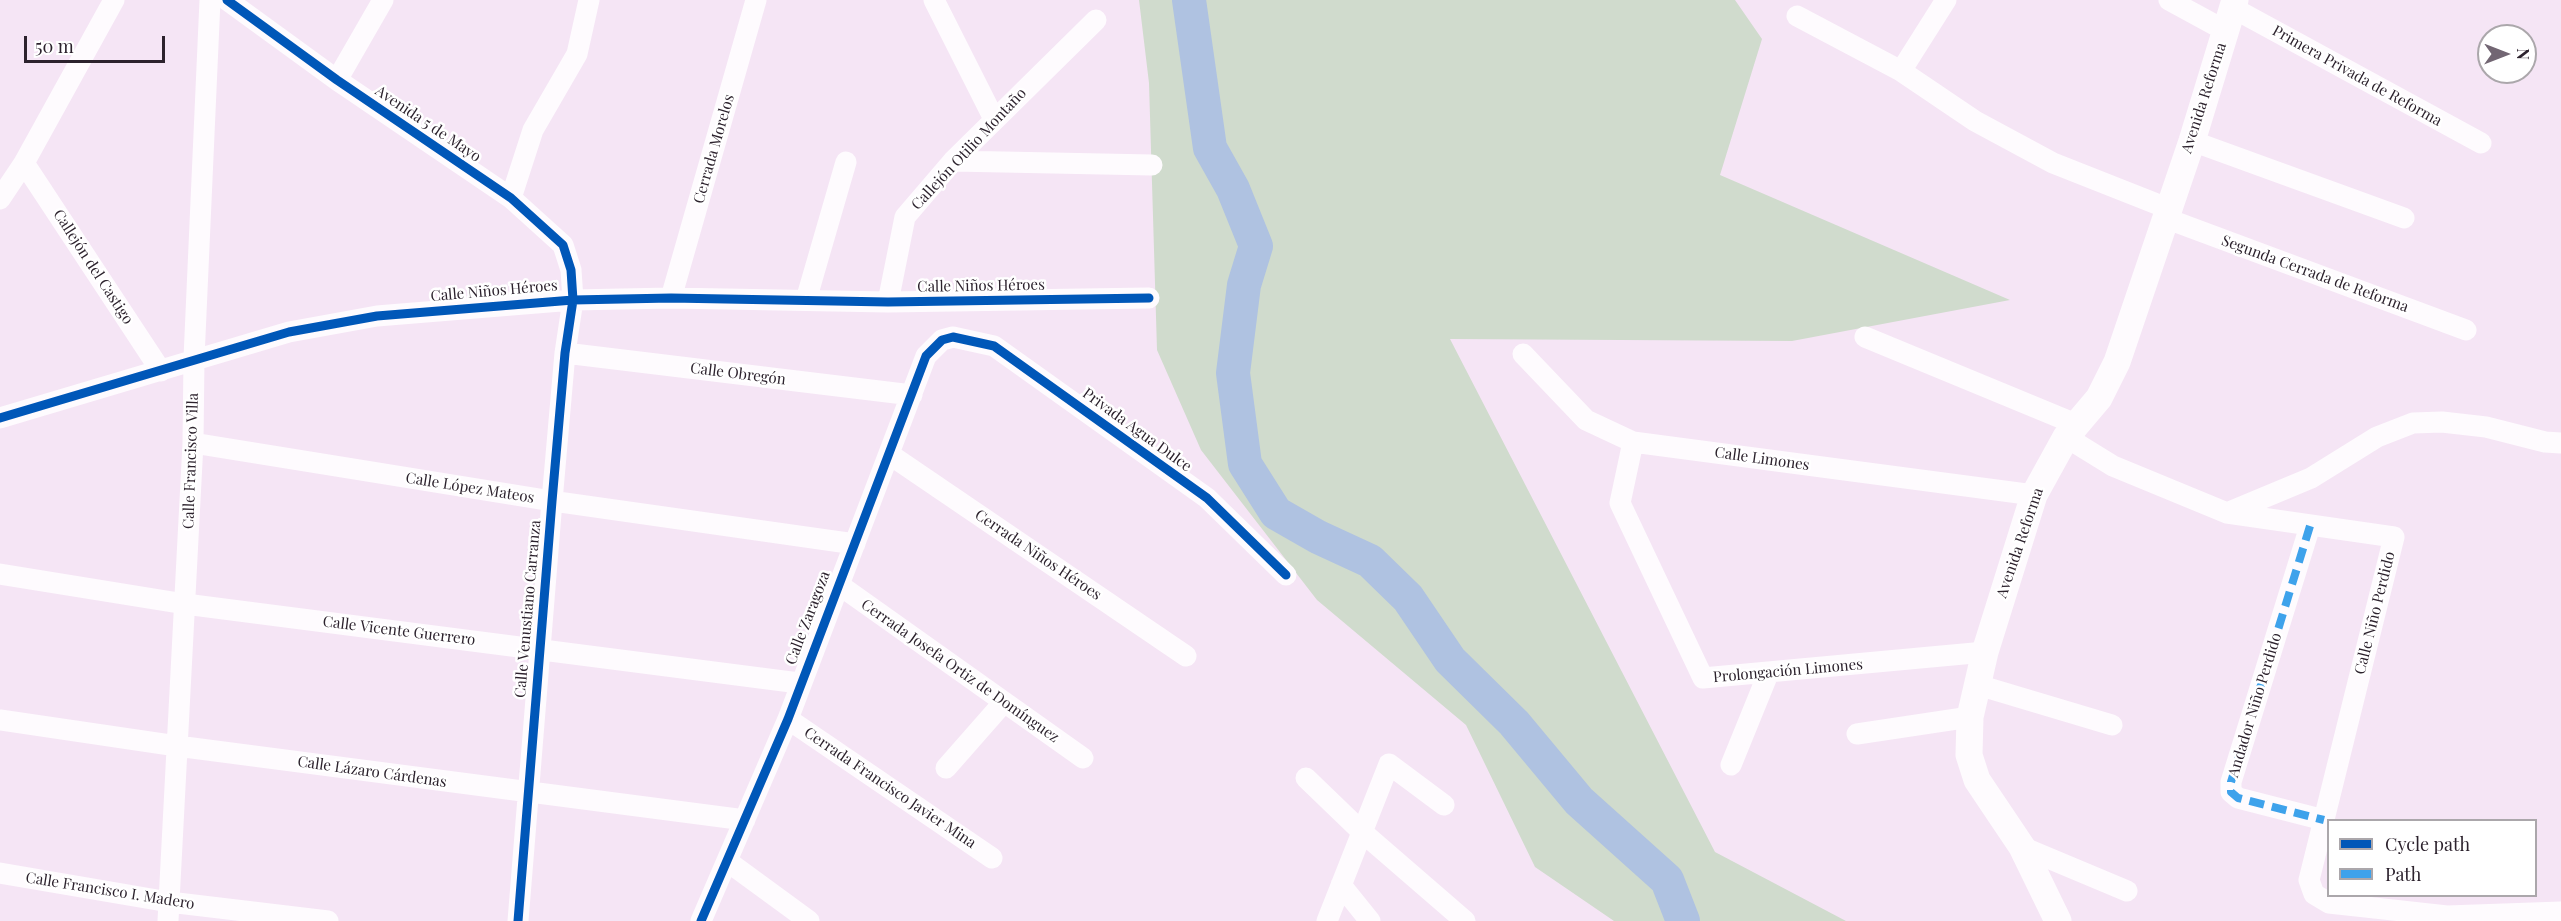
<!DOCTYPE html>
<meta charset="utf-8">
<style>
body{margin:0}
#map{position:relative;width:2561px;height:921px;overflow:hidden;background:#f5e5f5;font-family:"Playfair Display",serif}
canvas{display:block}
.legend{position:absolute;left:2327px;top:819px;width:210px;height:78px;box-sizing:border-box;background:#fff;border:2px solid #aba7ab;margin:0;padding:8px 10px;list-style:none;font-size:18px;color:#2c222d}
.legend li{display:flex;align-items:center;gap:12px;height:30px}
.legend b{width:30px;border:2px solid #aba7ab}
.north{position:absolute;left:2477px;top:24px;width:60px;height:60px;box-sizing:border-box;background:#fff;border:2px solid #aba7ab;border-radius:50%;rotate:90deg;font-size:16px;font-weight:700;line-height:24px;text-align:center;color:#2c222d}
.north::after{content:'';display:block;margin:auto;width:21px;height:27px;background:#726673;clip-path:polygon(50% 0,100% 100%,50% 72%,0 100%)}
.scale{position:absolute;left:24px;top:36px;width:141px;height:27px;box-sizing:border-box;border:3px solid #2c222d;border-top:0;padding-left:8px;font-size:18px;line-height:21px;white-space:nowrap;color:#2c222d;-webkit-text-stroke:4px #fff;paint-order:stroke}
</style>
<div id="map">
<canvas width="2561" height="921"></canvas>
<ul class="legend">
<li><b style="height:8px;background:#0057b8"></b>Cycle path</li>
<li><b style="height:8px;background:#3ea2eb"></b>Path</li>
</ul>
<div class="north">N</div>
<div class="scale">50 m</div>
</div>
<script>
const c = document.querySelector('canvas').getContext('2d');
c.lineJoin = 'round';
function paint(path, color) { c.fillStyle = color; c.fill(path, 'evenodd'); }
const poly = rows => new Path2D(rows.map(r => 'M' + r).join(''));
function strokePath(path, color, width, dash) { c.strokeStyle = color; c.lineWidth = width; c.lineCap = dash ? 'butt' : 'round'; c.setLineDash(dash || []); c.stroke(path); }
function drawText(font, color, halo, rows, align = 'center') {
  c.font = font + ' "Playfair Display",serif'; c.lineWidth = 5; c.setLineDash([]); c.textBaseline = 'middle'; c.strokeStyle = halo; c.fillStyle = color; for (const [text, x, y, turn = 0] of rows) {
    c.save(); c.translate(x, y); c.rotate((+turn || 0) * Math.PI / 180); c.textAlign = isNaN(turn) ? turn : align; if (halo) c.strokeText(text, 0, 0); c.fillText(text, 0, 0); c.restore();
  }
}
const green = poly([
 [1139,0,1735,0,1762,39,1720,175,2010,300,1792,341,1450,339,1715,852,1846,921,1614,921,1535,867,1466,725,1317,600,1201,450,1157,350,1149,83]
]);
const river = poly([
 [1189,0,1210,148,1233,189,1256,246,1244,285,1233,373,1245,464,1276,513,1318,537,1370,561,1408,598,1450,660,1514,723,1579,801,1667,880,1683,921]
]);
const minor = poly([
 [227,0,337,80,511,198,563,245,571,270,573,300,565,353,552,501,518,921],
 [934,0,994,119],
 [2169,0,2226,31],
 [2233,8,2481,143],
 [1797,16,1901,71,1975,121,2053,163,2167,208],
 [1901,71,1946,0],
 [337,80,383,0],
 [2192,141,2404,218],
 [953,161,1152,165],
 [24,163,161,371],
 [511,198,533,130,577,54,589,0],
 [0,199,24,163,114,0],
 [2165,218,2466,330],
 [671,298,756,0],
 [806,300,846,162],
 [888,302,905,217,953,161,1096,20],
 [1865,337,2078,425],
 [565,353,912,395],
 [1523,354,1586,420,1633,442,2034,495],
 [0,418,289,332,377,316,573,300,671,298,888,302,1149,298],
 [2066,437,2113,466,2227,513,2394,537,2309,880,2314,894,2329,903,2447,916,2561,912],
 [1633,442,1620,503,1703,678,1985,652],
 [193,443,552,501,855,544],
 [889,454,1186,656],
 [2227,513,2311,478,2377,437,2413,423,2442,422,2486,427,2545,442,2561,443],
 [2310,526,2231,782,2231,792,2238,798,2324,820],
 [0,574,185,604,799,683],
 [838,584,1083,758],
 [1978,685,2112,725],
 [788,719,992,858],
 [0,720,177,746,745,820],
 [1857,734,1970,717],
 [1731,765,1768,674],
 [946,768,1004,702],
 [1306,778,1361,831,1465,921],
 [2022,847,2127,891],
 [727,861,809,921],
 [0,873,169,902,328,921],
 [1341,885,1370,921],
 [168,921,193,443,194,358,210,0],
 [701,921,788,719,926,356,942,340,953,337,994,346,1207,498,1286,575],
 [1327,921,1389,764,1444,805]
]);
const tertiary = poly([
 [2058,921,2022,847,1977,780,1969,755,1970,717,1985,652,2034,495,2066,437,2099,398,2117,362,2192,141,2235,0]
]);
const quiet = poly([
 [2310,526,2231,782,2231,792,2238,798,2324,820]
]);
const cycleway = poly([
 [227,0,337,80,511,198,563,245,571,270,573,300,565,353,552,501,518,921],
 [0,418,289,332,377,316,573,300,671,298,888,302,1149,298],
 [701,921,788,719,926,356,942,340,953,337,994,346,1207,498,1286,575]
]);
const streetNames = [
 ["Primera Privada de Reforma",2357,76,29],
 ["Avenida Reforma",2204,98,-72],
 ["Avenida 5 de Mayo",428,124,34],
 ["Cerrada Morelos",714,149,-74],
 ["Callejón Otilio Montaño",969,149,-47],
 ["Callejón del Castigo",93,267,57],
 ["Segunda Cerrada de Reforma",2315,274,20],
 ["Calle Niños Héroes",981,286,-1],
 ["Calle Niños Héroes",494,291,-5],
 ["Calle Obregón",738,374,7],
 ["Privada Agua Dulce",1137,430,36],
 ["Calle Limones",1762,459,8],
 ["Calle Francisco Villa",191,461,-88],
 ["Calle López Mateos",470,488,9],
 ["Avenida Reforma",2020,543,-71],
 ["Cerrada Niños Héroes",1038,555,34],
 ["Calle Venustiano Carranza",528,609,-85],
 ["Calle Niño Perdido",2375,613,-76],
 ["Calle Zaragoza",808,618,-69],
 ["Calle Vicente Guerrero",399,631,7],
 ["Cerrada Josefa Ortiz de Domínguez",960,671,35],
 ["Prolongación Limones",1788,671,-5],
 ["Andador Niño Perdido",2255,705,-73],
 ["Calle Lázaro Cárdenas",372,772,8],
 ["Cerrada Francisco Javier Mina",890,788,34],
 ["Calle Francisco I. Madero",110,891,9]
];
paint(green, '#d0dbcd');
strokePath(river, '#afc2e1', 34);
strokePath(minor, '#fefbfe', 21);
strokePath(tertiary, '#fefbfe', 27);
strokePath(quiet, '#3ea2eb', 8, [15, 8]);
strokePath(cycleway, '#0057b8', 9);
drawText('15px', '#2c222d', '#fff', streetNames);
</script>
